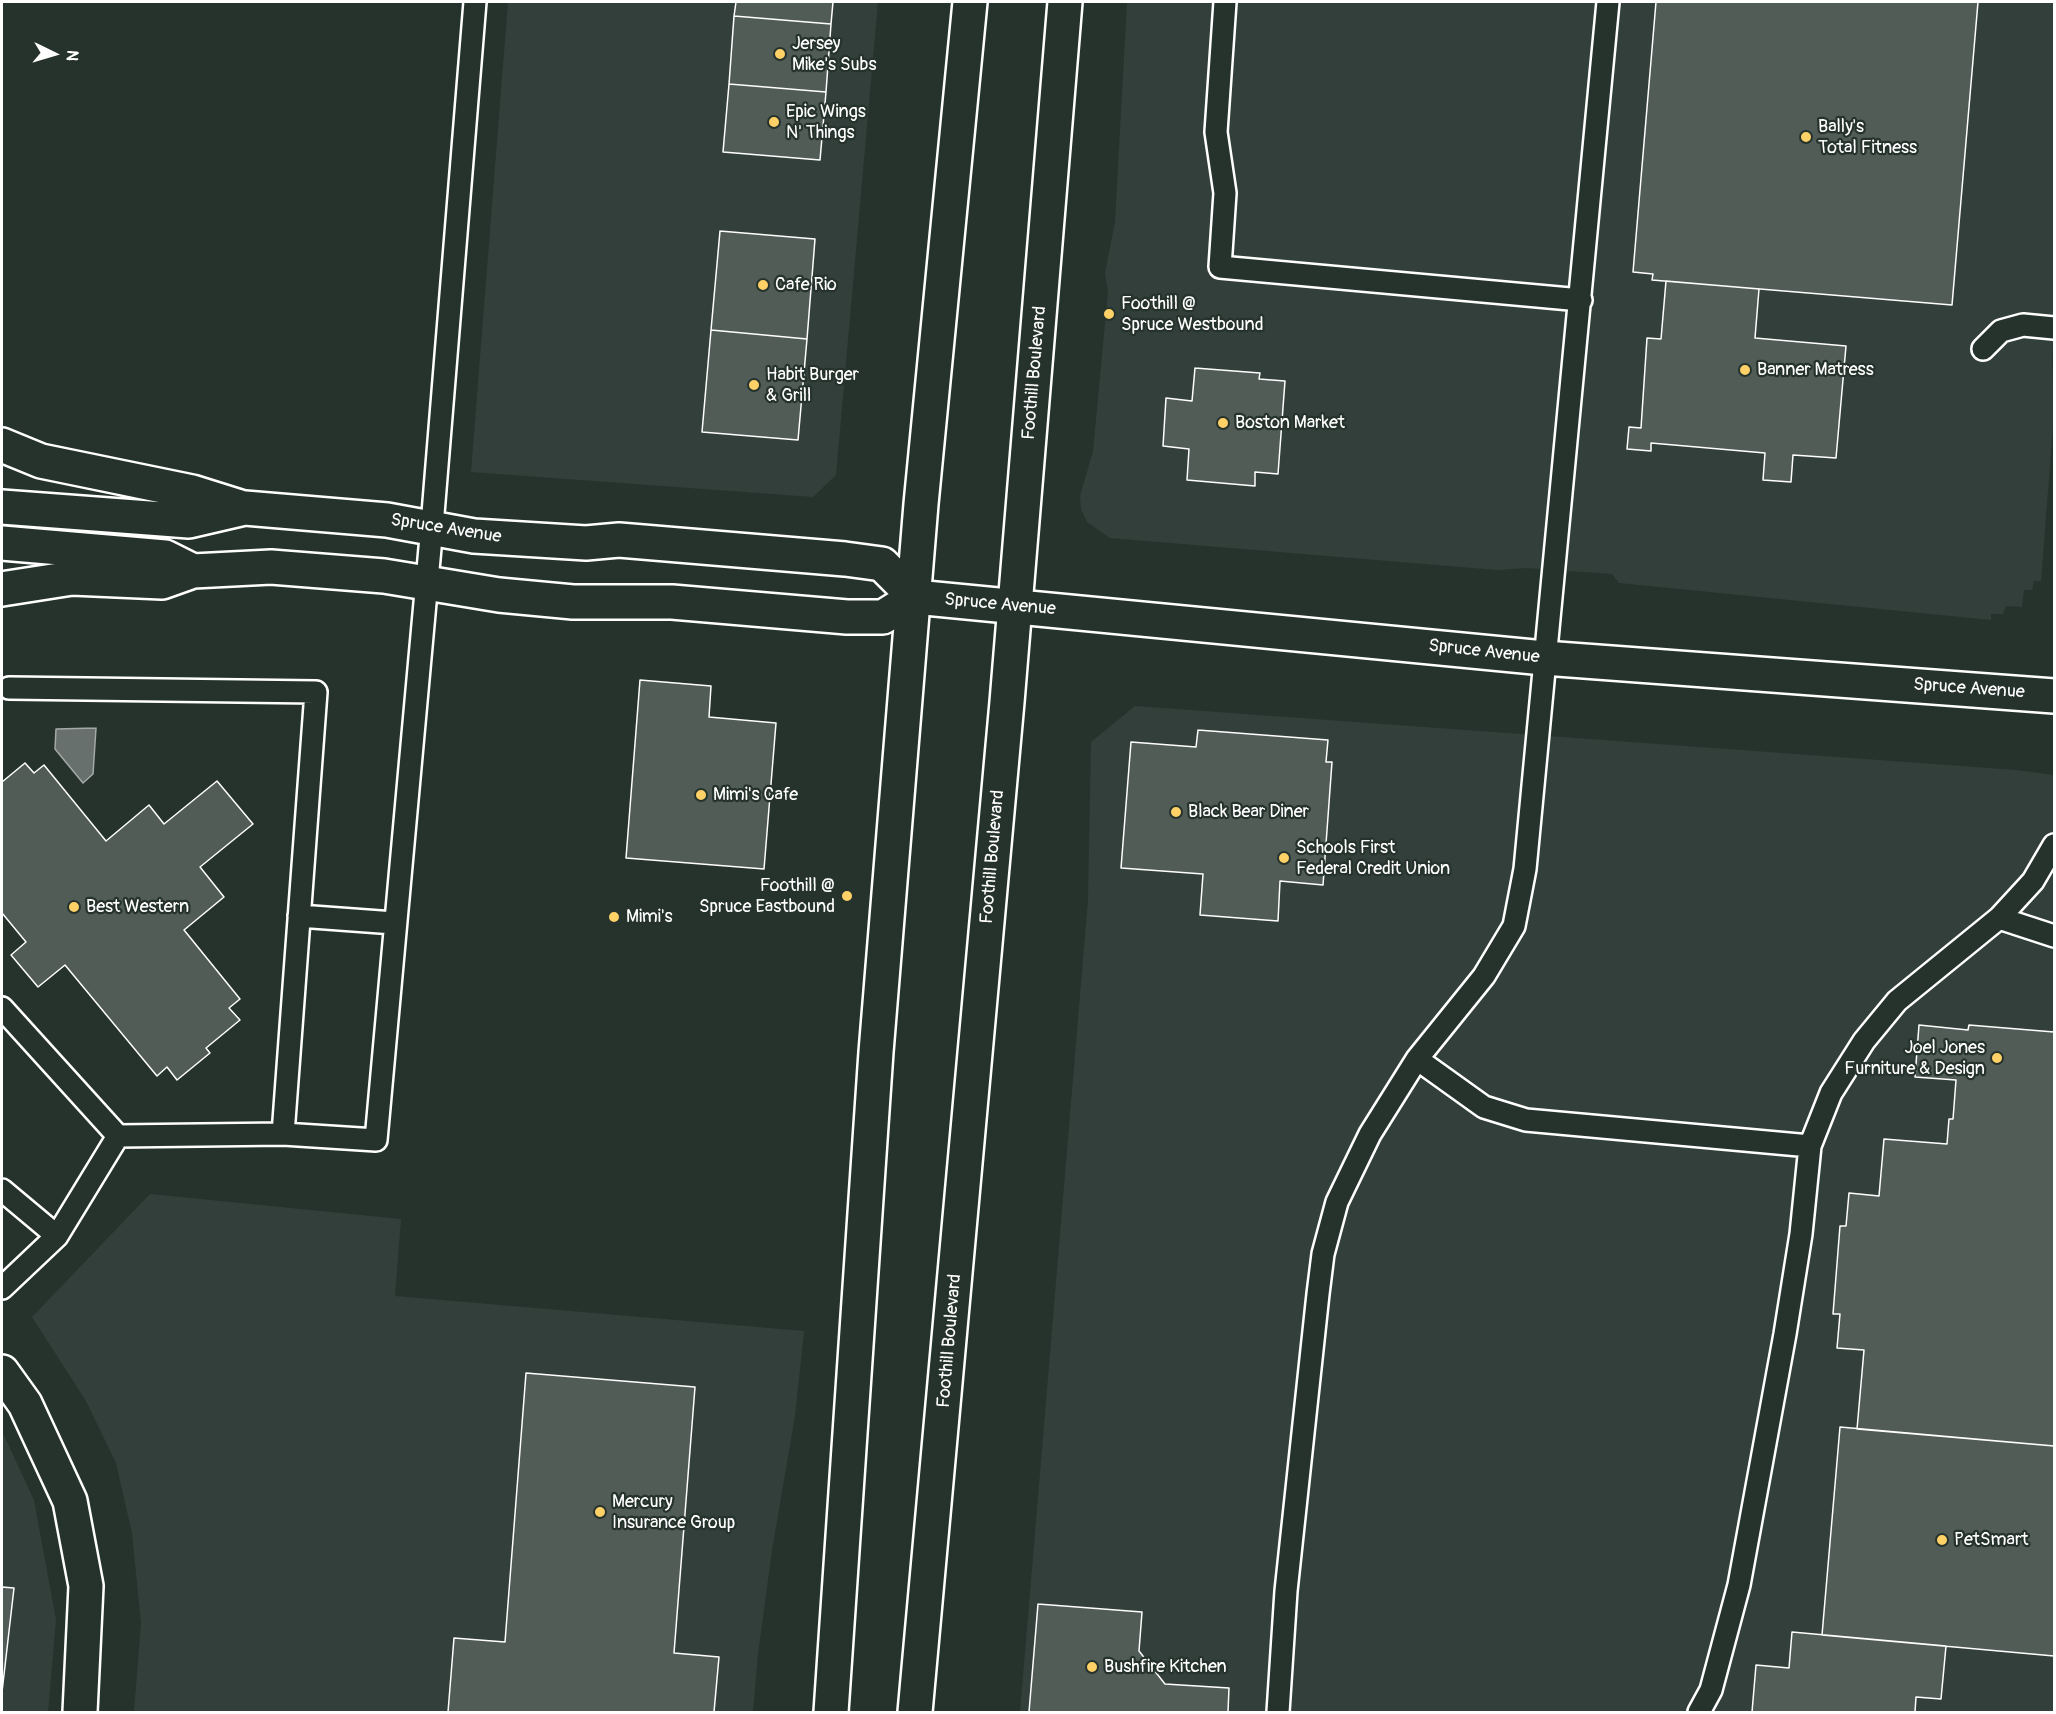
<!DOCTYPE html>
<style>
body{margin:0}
#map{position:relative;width:2056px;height:1714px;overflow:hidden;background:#26332d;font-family:Pangolin,sans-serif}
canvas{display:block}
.frame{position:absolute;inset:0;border:3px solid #fff;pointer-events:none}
.north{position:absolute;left:24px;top:24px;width:60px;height:60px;-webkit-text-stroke:4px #26332d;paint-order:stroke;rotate:95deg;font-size:16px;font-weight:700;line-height:24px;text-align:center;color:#fff}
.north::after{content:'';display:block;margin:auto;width:21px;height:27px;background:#fff;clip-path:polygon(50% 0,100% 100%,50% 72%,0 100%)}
</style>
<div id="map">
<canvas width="2056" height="1714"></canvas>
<div class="frame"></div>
<div class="north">N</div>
</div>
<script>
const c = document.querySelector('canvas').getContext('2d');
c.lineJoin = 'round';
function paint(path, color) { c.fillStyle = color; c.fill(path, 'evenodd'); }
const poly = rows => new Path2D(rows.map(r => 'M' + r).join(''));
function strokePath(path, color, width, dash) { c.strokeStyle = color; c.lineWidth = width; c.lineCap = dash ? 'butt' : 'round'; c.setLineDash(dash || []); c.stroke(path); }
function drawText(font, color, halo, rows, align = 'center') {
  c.font = font + ' Pangolin,sans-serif'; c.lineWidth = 4.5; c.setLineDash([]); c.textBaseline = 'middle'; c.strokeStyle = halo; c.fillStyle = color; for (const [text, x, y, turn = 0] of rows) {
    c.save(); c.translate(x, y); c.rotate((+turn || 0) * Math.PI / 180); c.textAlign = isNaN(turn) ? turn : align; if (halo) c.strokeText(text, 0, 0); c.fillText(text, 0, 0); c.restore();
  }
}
const built = poly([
 [508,2,878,2,836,475,813,497,471,472],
 [1127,2,2054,2,2054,335,2052,359,2054,413,2041,581,2034,581,2032,590,2024,590,2022,607,2006,606,2003,614,1991,614,1991,620,1619,583,1612,574,1526,568,1497,570,1110,538,1087,522,1081,509,1080,496,1093,451,1108,292,1105,273,1115,222],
 [1135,706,2016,770,2054,775,2054,1712,1020,1712,1088,900,1091,742],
 [150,1194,401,1219,395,1296,804,1331,795,1416,772,1550,758,1654,753,1712,134,1712,141,1623,132,1533,116,1463,86,1401,32,1317],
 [2,1431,34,1500,56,1620,48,1712,2,1712]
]);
const water = poly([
 [96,728,93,774,83,783,55,749,56,729,96,728]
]);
const building = poly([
 [736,2,833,2,831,24,734,16,736,2],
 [1656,2,1978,2,1952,305,1652,280,1653,274,1633,272,1656,2],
 [734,16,831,24,826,92,729,84,734,16],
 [729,84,826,92,820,160,723,152,729,84],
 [720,231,815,239,807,339,711,330,720,231],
 [1666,281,1759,289,1755,338,1846,346,1836,458,1793,455,1791,482,1763,480,1765,453,1651,443,1651,451,1627,449,1629,427,1641,428,1647,338,1661,339,1666,281],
 [711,330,807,339,798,440,702,432,711,330],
 [1195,368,1260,373,1259,379,1285,381,1278,474,1255,472,1255,486,1187,480,1189,449,1163,446,1166,398,1192,401,1195,368],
 [640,680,711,686,709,717,776,723,764,869,626,858,640,680],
 [1198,730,1328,740,1326,762,1332,762,1323,885,1280,881,1278,921,1200,915,1203,874,1121,868,1131,742,1196,747,1198,730],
 [25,763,34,773,44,765,106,841,149,805,164,824,217,781,253,824,200,867,224,897,184,930,240,999,229,1008,240,1020,206,1048,210,1053,177,1080,167,1067,157,1076,65,965,38,987,11,955,26,942,2,913,2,782,25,763],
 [1919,1025,1968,1030,1969,1025,2054,1032,2054,1446,1857,1429,1864,1350,1837,1348,1840,1314,1833,1314,1840,1226,1846,1226,1849,1193,1879,1196,1884,1139,1947,1144,1949,1119,1953,1119,1956,1080,1915,1077,1919,1025],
 [526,1373,695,1387,674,1653,719,1657,714,1712,448,1712,454,1638,505,1642,526,1373],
 [1840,1427,2054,1446,2054,1656,1822,1635,1840,1427],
 [2,1587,14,1588,2,1692,2,1587],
 [1038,1604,1142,1612,1139,1651,1165,1684,1229,1688,1228,1712,1029,1712,1038,1604],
 [1792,1632,1946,1646,1941,1699,1916,1697,1915,1712,1752,1712,1756,1665,1789,1668,1792,1632]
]);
const service = poly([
 [1225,2,1216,132,1225,193,1220,267,1581,300],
 [1983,349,2001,331,2023,325,2054,328],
 [9,688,316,692,283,1134],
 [299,916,394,923],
 [1999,918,2054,936],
 [2,1008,118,1136],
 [1417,1059,1484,1107,1526,1120,1810,1146],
 [2,1190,57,1236],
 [2,1288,57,1236,118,1136,283,1134,376,1140,432,526,475,2],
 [1278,1712,1286,1591,1318,1294,1323,1254,1337,1202,1370,1134,1417,1059,1484,976,1514,926,1525,869,1608,2],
 [1699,1712,1711,1690,1739,1585,1785,1334,1801,1234,1810,1146,1831,1093,1864,1041,1897,1001,1999,918,2033,881,2054,845]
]);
const minor = poly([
 [2,1372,25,1404,70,1501,86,1586,80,1712]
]);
const tertiary = poly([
 [2,445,41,461,192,492,243,508],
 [2,507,189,521,245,508,387,520,474,536,586,543,619,540,845,559,882,564,915,597],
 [2,543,165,557,193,571,271,567,384,576,499,595,573,602,672,602,847,617,883,617,915,597,1544,658,2054,696],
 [2,589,72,578,162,582,193,571]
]);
const primary = poly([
 [831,1712,876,1052,921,504,970,2],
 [915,1712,1007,702,1065,2]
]);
const markers = [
 [780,54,6,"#ffd166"],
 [774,122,6,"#ffd166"],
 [1806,137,6,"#ffd166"],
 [763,285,6,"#ffd166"],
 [1109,314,6,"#ffd166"],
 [1745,370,6,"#ffd166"],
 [754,385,6,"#ffd166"],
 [1223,423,6,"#ffd166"],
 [701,795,6,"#ffd166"],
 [1176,812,6,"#ffd166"],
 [1284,858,6,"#ffd166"],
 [847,896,6,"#ffd166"],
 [74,907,6,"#ffd166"],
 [614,917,6,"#ffd166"],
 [1997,1058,6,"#ffd166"],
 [600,1512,6,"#ffd166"],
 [1942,1540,6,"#ffd166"],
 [1092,1667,6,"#ffd166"]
];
const poiNames = [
 ["Jersey",792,44],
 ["Mike's Subs",792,65],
 ["Epic Wings",786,112],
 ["N' Things",786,133],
 ["Bally's",1818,127],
 ["Total Fitness",1818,148],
 ["Cafe Rio",775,285],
 ["Foothill @",1121,304],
 ["Spruce Westbound",1121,325],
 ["Banner Matress",1757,370],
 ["Habit Burger",766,375],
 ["& Grill",766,396],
 ["Boston Market",1235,423],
 ["Mimi's Cafe",713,795],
 ["Black Bear Diner",1188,812],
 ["Schools First",1296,848],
 ["Federal Credit Union",1296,869],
 ["Foothill @",835,886,"right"],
 ["Spruce Eastbound",835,907,"right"],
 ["Best Western",86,907],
 ["Mimi's",626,917],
 ["Joel Jones",1985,1048,"right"],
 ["Furniture & Design",1985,1069,"right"],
 ["Mercury",612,1502],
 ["Insurance Group",612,1523],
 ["PetSmart",1954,1540],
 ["Bushfire Kitchen",1104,1667]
];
const streetNames = [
 ["Foothill Boulevard",1035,373,-85],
 ["Spruce Avenue",446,529,9],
 ["Spruce Avenue",1000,605,5],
 ["Spruce Avenue",1484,652,6],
 ["Spruce Avenue",1969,689,4],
 ["Foothill Boulevard",993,857,-85],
 ["Foothill Boulevard",950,1341,-85]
];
paint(built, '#333f3a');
paint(water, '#67706c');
strokePath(water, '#a4a9a7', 1.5);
paint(building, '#515c57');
strokePath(building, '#fff', 1.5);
strokePath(service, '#fff', 26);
strokePath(minor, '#fff', 38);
strokePath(tertiary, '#fff', 38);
strokePath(primary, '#fff', 38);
strokePath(service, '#26332d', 21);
strokePath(minor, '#26332d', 33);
strokePath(tertiary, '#26332d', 33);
strokePath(primary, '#26332d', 33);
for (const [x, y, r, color] of markers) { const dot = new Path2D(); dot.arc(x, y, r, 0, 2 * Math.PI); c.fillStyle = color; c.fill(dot); strokePath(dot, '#26332d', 2); }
drawText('18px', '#fff', '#26332d', poiNames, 'left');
drawText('18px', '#fff', '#26332d', streetNames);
</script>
